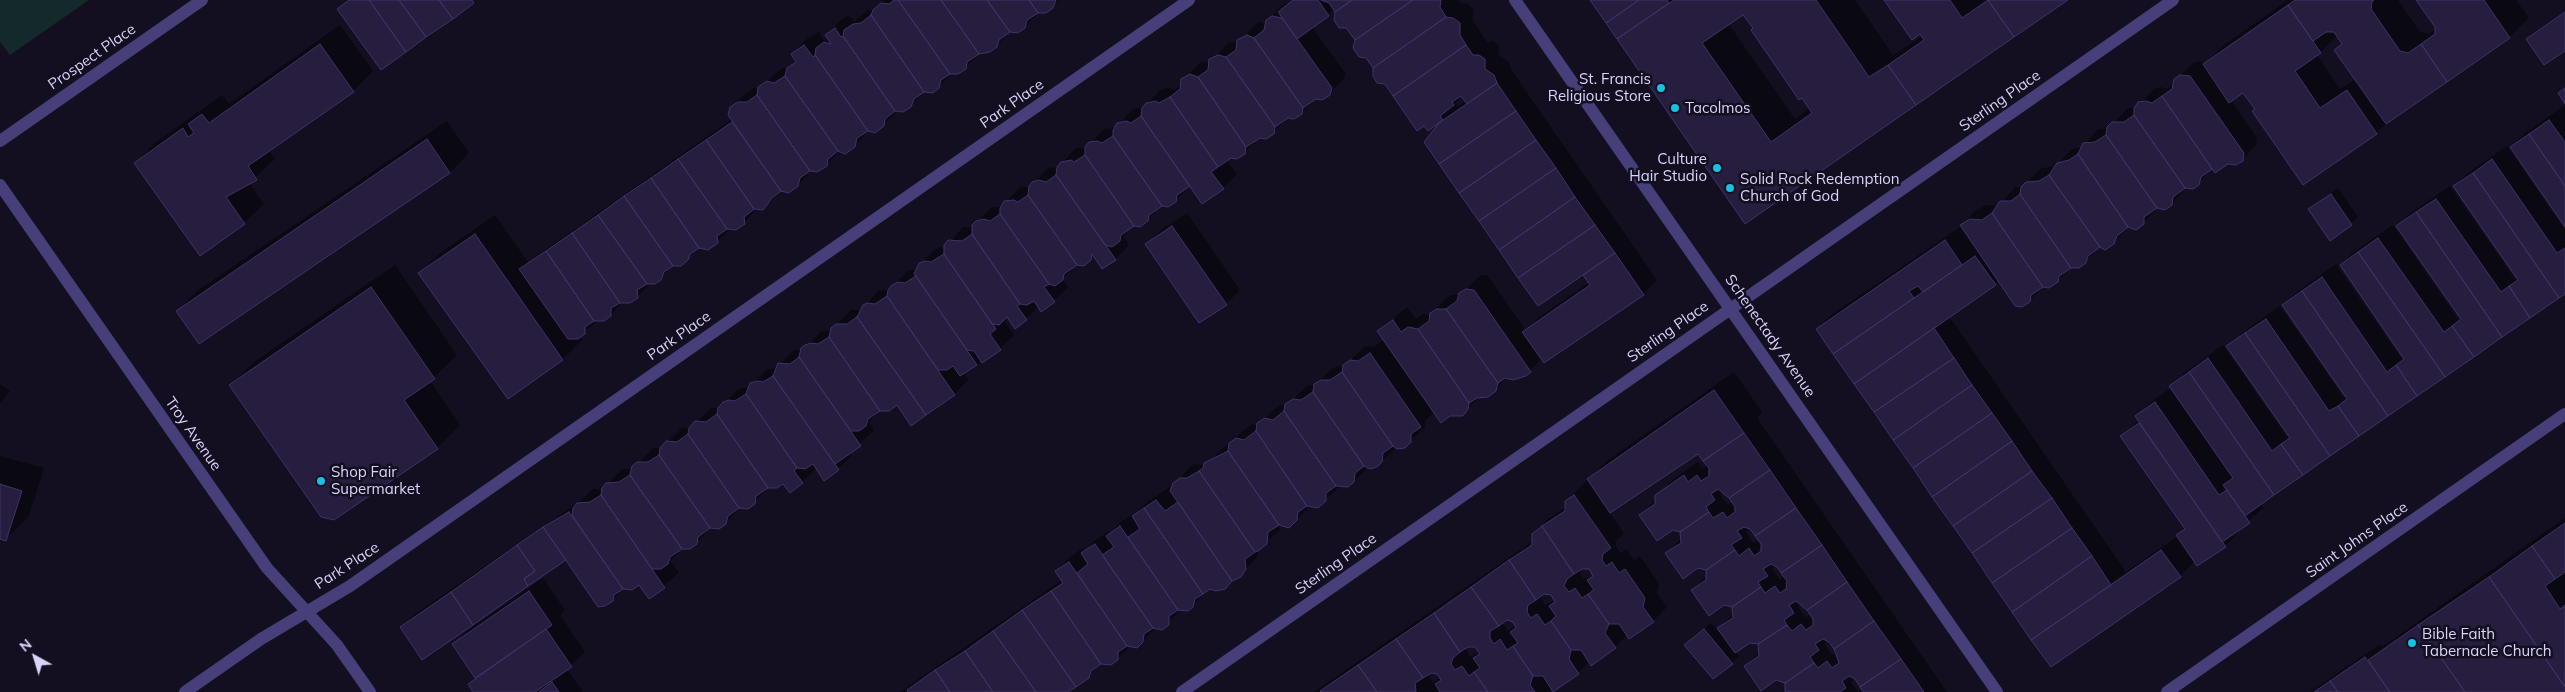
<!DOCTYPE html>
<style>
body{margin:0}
#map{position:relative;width:2565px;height:692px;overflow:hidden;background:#130f20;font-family:Mulish,sans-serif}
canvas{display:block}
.north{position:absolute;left:10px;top:632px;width:50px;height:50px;-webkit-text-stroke:4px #130f20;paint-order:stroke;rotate:321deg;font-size:14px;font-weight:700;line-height:20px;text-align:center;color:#dad3fa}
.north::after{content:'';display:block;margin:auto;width:18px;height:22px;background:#dad3fa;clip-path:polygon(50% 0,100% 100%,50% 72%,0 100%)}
</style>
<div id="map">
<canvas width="2565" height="692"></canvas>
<div class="north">N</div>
</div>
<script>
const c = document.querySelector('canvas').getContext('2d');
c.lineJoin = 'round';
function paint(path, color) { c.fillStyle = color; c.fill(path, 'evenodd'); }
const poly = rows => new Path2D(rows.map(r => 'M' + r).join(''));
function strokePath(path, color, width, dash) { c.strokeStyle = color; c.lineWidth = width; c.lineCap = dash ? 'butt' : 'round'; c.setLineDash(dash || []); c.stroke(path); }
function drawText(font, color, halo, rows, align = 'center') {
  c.font = font + ' Mulish,sans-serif'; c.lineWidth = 5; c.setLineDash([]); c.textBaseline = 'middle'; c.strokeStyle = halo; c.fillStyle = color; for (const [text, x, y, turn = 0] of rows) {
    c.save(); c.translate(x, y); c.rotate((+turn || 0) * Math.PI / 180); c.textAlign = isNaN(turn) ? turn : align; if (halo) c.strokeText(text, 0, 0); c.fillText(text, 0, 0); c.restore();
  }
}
const green = poly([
 [0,0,89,0,10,55,0,42]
]);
const shadow = poly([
 [884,0,1059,0,1052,7,1039,12,1024,27,1011,31,996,46,979,54,965,68,953,73,938,87,925,91,910,106,898,110,883,125,869,130,855,146,840,151,826,165,812,170,798,185,782,190,766,206,758,207,744,223,731,228,717,242,699,246,681,265,673,265,657,282,652,282,637,297,624,301,611,315,598,320,580,336,582,340,563,359,508,397,420,273,440,253,495,215,528,262,732,119,731,108,746,93,753,88,759,88,782,68,788,69,796,61,792,54,808,38,819,32,825,41,828,38,826,35,840,21,849,15,854,22,868,10,874,10],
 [1294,0,1458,0,1461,3,1468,4,1473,9,1473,21,1487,42,1493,41,1499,46,1498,55,1508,61,1511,69,1530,97,1657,280,1643,294,1542,358,1530,371,1507,377,1492,394,1479,397,1462,414,1435,411,1425,421,1425,427,1406,446,1395,446,1394,450,1379,464,1366,466,1366,470,1351,484,1344,487,1340,486,1319,506,1311,505,1291,525,1280,524,1279,531,1258,549,1257,557,1238,577,1210,587,1192,606,1181,609,1165,626,1155,628,1140,645,1131,645,1114,662,1102,663,1070,692,900,692,1062,580,1056,571,1070,557,1083,548,1085,551,1096,540,1109,531,1110,533,1121,522,1134,513,1135,514,1147,502,1171,486,1172,488,1188,469,1195,464,1203,465,1208,462,1245,429,1252,424,1258,426,1273,410,1280,405,1286,406,1308,385,1315,386,1330,370,1337,366,1344,367,1365,346,1373,347,1385,339,1379,331,1407,307,1416,319,1423,314,1431,315,1445,299,1452,295,1460,295,1481,275,1488,276,1526,331,1538,318,1590,282,1583,273,1426,142,1443,120,1428,129,1375,68,1334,9,1312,27,1345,73,1344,79,1329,94,1316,99,1301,113,1288,117,1273,133,1259,137,1245,153,1226,160,1237,174,1223,188,1191,185,1175,201,1162,205,1147,220,1133,226,1123,236,1129,245,1115,259,1094,256,1077,265,1062,279,1068,287,1054,301,1039,307,1016,327,1008,316,1004,320,1014,335,1000,349,963,373,968,380,954,394,897,403,880,411,869,422,874,431,850,452,852,455,838,469,817,468,802,482,784,482,769,487,754,503,740,507,726,523,711,527,696,543,682,549,670,561,679,573,650,597,639,583,624,588,612,600,566,558,401,628,415,614,583,499,593,489,603,489,622,469,633,469,653,448,662,448,682,428,691,428,711,408,720,408,738,389,750,387,766,370,777,368,793,350,802,350,821,332,831,330,851,310,862,310,878,291,889,290,908,271,916,269,932,252,940,247,945,248,963,227,973,227,991,207,1002,207,1020,187,1030,187,1048,168,1058,167,1076,148,1086,148,1104,129,1115,128,1133,109,1143,108,1161,89,1168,88,1174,90,1181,85,1182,80,1201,62,1210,63,1229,42,1238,43,1258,22,1266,24,1281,6],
 [1463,95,1466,101,1458,107,1455,103],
 [1592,0,1855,0,1893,55,1923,36,1886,0,2066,0,1746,222],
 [1744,13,1810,108,1795,119,1728,23],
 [2288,0,2398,0,2420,32,2428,34,2436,29,2418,0,2516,0,2529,18,2509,37,2388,122,2376,133,2304,184,2253,111,2256,108,2244,91,2231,100,2257,138,2256,145,2242,160,2213,167,2196,186,2186,187,2172,204,2156,206,2155,211,2140,226,2129,226,2114,243,2100,246,2085,262,2072,266,2057,281,2044,286,2029,301,1999,280,1949,316,2126,572,2178,536,2185,527,2121,436,2139,420,2137,416,2151,402,2171,388,2184,373,2223,345,2287,437,2289,435,2228,347,2242,333,2280,306,2344,398,2346,396,2284,305,2298,291,2336,264,2401,358,2404,356,2341,265,2355,251,2393,225,2458,319,2461,317,2398,226,2412,212,2450,186,2515,279,2518,277,2455,186,2469,172,2507,146,2565,230,2565,293,2260,504,2263,508,2238,530,2239,532,2225,546,2195,561,2180,576,2051,666,1817,329,1831,315,1960,227,1975,211,1985,205,1998,207,2015,187,2023,187,2041,168,2055,167,2072,149,2083,147,2098,129,2108,129,2128,108,2136,108,2154,89,2161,87,2167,89,2193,63,2199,61,2206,63,2224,45],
 [2338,35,2342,43,2335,50,2356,79,2340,89,2317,55],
 [2565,12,2565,49,2528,39,2535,32],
 [340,25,373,71,353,91,269,150,275,159,249,183,264,204,244,223,136,163,155,143,222,95,229,104],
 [2564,106,2565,108,2565,225,2511,147,2525,133],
 [447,121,469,153,450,172,199,342,178,311,197,291],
 [2338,188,2358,217,2330,239,2310,210],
 [1187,213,1240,290,1226,304,1147,244,1161,230],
 [395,265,457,355,430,381,460,425,437,448,231,385,254,362],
 [1734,372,1762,412,1757,418,1947,692,1859,692,1863,689,1855,678,1851,682,1858,692,1783,692,1786,689,1786,682,1746,666,1760,652,1759,643,1750,641,1735,651,1739,656,1732,663,1685,645,1711,623,1722,635,1723,634,1719,628,1734,613,1734,606,1692,590,1706,576,1708,569,1667,553,1681,539,1682,531,1641,516,1671,481,1698,462,1702,469,1708,465,1699,452,1609,512,1624,533,1616,541,1616,546,1621,553,1626,549,1634,560,1640,556,1659,584,1657,593,1667,607,1653,621,1628,634,1615,647,1590,661,1578,673,1547,692,1314,692,1533,541,1533,534,1547,520,1566,507,1566,501,1608,460],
 [1723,490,1733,502,1728,505,1720,494],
 [1751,527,1759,539,1753,543,1746,532],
 [1776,565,1785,576,1780,580,1772,569],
 [1590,568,1594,575,1583,579,1578,569],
 [1543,593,1551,594,1556,600,1545,605,1541,597],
 [1802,602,1811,614,1806,618,1798,607],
 [1506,619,1514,621,1516,625,1508,631,1503,623],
 [1828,640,1837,652,1832,655,1824,643],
 [1476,646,1480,653,1470,657,1465,647],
 [1431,671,1437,673,1441,677,1433,683,1428,675],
 [0,384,10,391,0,404],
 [0,456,44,468,29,516,6,539,0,538],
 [2565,518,2565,692,2310,692,2380,644,2382,647],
 [543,578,565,610,560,615,585,652,567,669,583,692,475,692,469,684,476,677,453,645,467,631]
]);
const building = poly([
 [349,0,369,0,406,52,381,70,337,9,349,0],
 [369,0,399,0,426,37,406,52,369,0],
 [399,0,439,0,453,19,426,37,399,0],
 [439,0,472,0,474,3,453,19,439,0],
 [894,0,898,0,950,74,941,80,939,88,933,93,924,92,871,15,873,10,881,3,889,4,894,0],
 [898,0,941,0,979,54,967,62,966,69,958,74,950,74,898,0],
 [941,0,987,0,1010,32,999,40,997,47,990,52,979,54,941,0],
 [987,0,1029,0,1038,13,1027,20,1025,28,1018,33,1010,32,987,0],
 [1029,0,1056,0,1053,8,1046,13,1038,13,1029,0],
 [1293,0,1318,0,1329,16,1297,39,1278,12,1293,0],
 [1321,0,1352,0,1335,12,1329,3,1321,0],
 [1352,0,1413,0,1355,40,1346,28,1339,28,1334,20,1335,12,1352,0],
 [1413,0,1441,0,1440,7,1446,17,1373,68,1366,58,1359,57,1353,48,1355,40,1413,0],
 [1590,0,1639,0,1606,23,1590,0],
 [1639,0,1667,0,1669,3,1617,39,1606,23,1639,0],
 [1674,0,1816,0,1869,77,1888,65,1916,105,1745,224,1617,39,1674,0],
 [1743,15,1753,28,1751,30,1799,100,1802,98,1812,113,1771,142,1702,43,1743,15],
 [1884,0,1950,0,1962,18,1988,0,2014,37,1916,105,1888,65,1924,40,1920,34,1912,40,1884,0],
 [1988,0,2068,0,2014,37,1988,0],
 [2295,0,2374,0,2372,2,2371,9,2400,51,2408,53,2421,44,2447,82,2386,124,2334,50,2342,44,2334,32,2326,32,2313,41,2288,5,2295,0],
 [2416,0,2484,0,2510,38,2447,82,2421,44,2435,34,2435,27,2416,0],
 [2288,5,2321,53,2295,71,2320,108,2347,90,2377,134,2303,185,2252,111,2255,109,2243,93,2229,103,2203,64,2288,5],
 [2565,12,2565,51,2544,65,2526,39,2565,12],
 [871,15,924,92,914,99,911,107,903,112,895,111,843,36,844,30,853,24,861,23,871,15],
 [1272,16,1282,18,1332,88,1330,95,1322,100,1316,99,1303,108,1254,38,1264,30,1266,20,1272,16],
 [1446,17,1453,18,1460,23,1460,35,1466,45,1393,96,1385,84,1377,83,1373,76,1373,68,1446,17],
 [835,28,841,37,843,36,895,111,885,119,884,126,875,133,868,131,815,55,816,48,824,42,831,44,825,35,835,28],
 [1247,35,1254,38,1303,108,1302,114,1294,119,1288,118,1275,127,1226,57,1236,50,1237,40,1247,35],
 [320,44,354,92,248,166,257,180,226,197,245,224,200,256,134,163,183,128,188,137,194,133,188,124,202,114,209,123,320,44],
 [804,45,813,57,815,55,868,131,857,138,855,147,845,154,838,151,785,76,787,68,796,62,791,54,804,45],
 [1466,45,1473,55,1479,55,1485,59,1485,69,1494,75,1497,83,1467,104,1461,96,1452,102,1454,105,1440,116,1443,120,1428,131,1424,126,1417,131,1393,96,1466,45],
 [1218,55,1226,57,1275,127,1274,134,1266,139,1260,138,1246,147,1198,77,1208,70,1209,59,1218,55],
 [1190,74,1198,77,1246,147,1245,154,1237,159,1231,158,1218,167,1170,97,1180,89,1181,79,1190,74],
 [2180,75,2190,76,2244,153,2243,161,2236,165,2228,164,2215,173,2162,96,2172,89,2174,79,2180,75],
 [785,76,838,151,828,159,827,166,817,172,810,171,757,95,758,87,767,81,774,83,785,76],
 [1497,83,1516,111,1439,164,1424,142,1439,123,1497,83],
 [2565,88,2565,104,2558,93,2565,88],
 [757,95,810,171,800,178,798,186,789,193,781,191,728,115,730,107,738,102,747,102,757,95],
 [2162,96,2212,169,2201,177,2199,185,2193,189,2185,188,2134,115,2134,108,2138,102,2146,101,2152,103,2162,96],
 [1170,97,1218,167,1211,172,1224,189,1202,204,1141,116,1142,108,1146,103,1156,101,1159,103,1170,97],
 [1516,111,1536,140,1459,193,1439,164,1516,111],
 [2134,115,2185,188,2173,197,2172,205,2165,210,2157,208,2106,135,2107,127,2112,122,2124,122,2134,115],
 [1141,116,1190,186,1177,195,1176,202,1168,207,1162,206,1113,136,1113,130,1117,123,1126,121,1131,123,1141,116],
 [2549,120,2565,142,2565,186,2529,134,2549,120],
 [732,122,781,191,772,198,763,210,754,209,706,140,732,122],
 [2529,134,2565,186,2565,227,2510,147,2529,134],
 [2106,135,2157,208,2144,217,2144,224,2136,230,2128,227,2078,154,2083,143,2095,142,2106,135],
 [1113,136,1162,206,1149,215,1148,221,1140,227,1134,226,1085,155,1085,147,1089,142,1097,141,1102,143,1113,136],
 [427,139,450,173,199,344,176,311,427,139],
 [706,140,754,209,744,217,745,224,736,230,727,229,678,159,706,140],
 [1536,140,1556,168,1479,221,1459,193,1536,140],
 [2078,154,2128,227,2117,236,2114,244,2105,250,2100,247,2049,175,2057,163,2069,160,2078,154],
 [1085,155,1134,226,1121,235,1120,241,1112,247,1105,245,1056,175,1057,167,1061,162,1071,160,1074,162,1085,155],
 [678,159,727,229,717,236,718,243,708,250,699,248,651,178,678,159],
 [2492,159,2557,253,2565,248,2565,294,2559,298,2473,173,2492,159],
 [1556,168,1575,197,1499,250,1479,221,1556,168],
 [2473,173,2559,298,2530,318,2509,286,2518,280,2453,186,2473,173],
 [1056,175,1116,260,1102,269,1092,254,1091,260,1084,266,1077,265,1028,195,1029,186,1032,182,1039,180,1046,182,1056,175],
 [2049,175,2100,247,2088,256,2086,263,2079,268,2071,268,2020,194,2021,187,2026,182,2039,181,2049,175],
 [651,178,699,248,690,254,688,260,681,266,673,266,624,196,651,178],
 [2020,194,2071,268,2059,276,2058,282,2049,288,2043,287,1992,213,2000,201,2011,201,2020,194],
 [2331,194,2352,225,2330,241,2308,209,2331,194],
 [1028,195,1077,265,1064,274,1063,280,1055,286,1049,284,1000,214,1000,208,1004,201,1014,200,1018,202,1028,195],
 [624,196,673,266,664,272,661,280,655,284,647,284,598,215,624,196],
 [1575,197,1595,225,1518,278,1499,250,1575,197],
 [2436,199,2501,292,2509,286,2530,318,2502,337,2416,212,2436,199],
 [2416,212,2502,337,2474,357,2452,326,2461,319,2396,226,2416,212],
 [1992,213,2043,287,2031,295,2030,302,2022,307,2015,306,1960,225,1970,219,1982,220,1992,213],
 [1000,214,1049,284,1044,287,1055,302,1041,312,1034,301,1027,305,1020,304,972,234,972,225,976,221,984,219,990,221,1000,214],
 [598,215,647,284,637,290,638,298,630,303,620,303,572,233,598,215],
 [1595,225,1615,253,1538,306,1518,278,1595,225],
 [1172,226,1227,305,1199,323,1145,244,1172,226],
 [572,233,620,303,611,308,611,316,604,321,594,321,546,251,572,233],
 [475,234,563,360,508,399,418,273,475,234],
 [972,234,1020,304,1017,306,1027,320,1015,329,1007,317,999,325,992,324,944,254,944,245,948,240,962,241,972,234],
 [2378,238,2444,332,2452,326,2474,357,2445,377,2358,252,2378,238],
 [1945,240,1962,265,1923,292,1918,286,1909,291,1914,298,1833,354,1816,329,1945,240],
 [546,251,594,321,585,327,585,334,578,339,568,339,519,269,546,251],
 [2358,252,2445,377,2417,396,2396,365,2404,359,2340,265,2358,252],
 [1615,253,1644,295,1544,363,1522,332,1590,285,1583,275,1615,253],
 [944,254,996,329,990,334,1001,350,982,363,974,351,967,350,914,274,919,263,925,261,931,262,944,254],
 [1975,256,1996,285,1854,384,1833,354,1975,256],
 [916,276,977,365,960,376,953,366,947,370,938,370,887,296,888,290,892,285,898,282,905,283,916,276],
 [2322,277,2387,372,2396,365,2417,396,2388,416,2302,291,2322,277],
 [371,287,435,379,404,400,438,449,334,520,321,517,229,385,371,287],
 [1466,289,1474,290,1531,372,1526,376,1513,380,1505,378,1498,383,1446,309,1457,301,1459,293,1466,289],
 [2302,291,2388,416,2359,436,2338,406,2347,399,2282,305,2302,291],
 [887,296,955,395,926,415,857,317,863,305,867,303,875,304,887,296],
 [1437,309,1446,309,1498,383,1496,391,1488,397,1477,398,1469,403,1418,329,1429,321,1430,313,1437,309],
 [857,317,926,415,911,426,897,405,889,411,880,411,829,337,831,328,836,324,847,324,857,317],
 [2266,319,2329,411,2338,406,2359,436,2330,456,2245,333,2266,319],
 [1393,320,1401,332,1408,327,1418,329,1469,403,1468,409,1463,416,1450,416,1441,423,1377,331,1393,320],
 [1934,328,1954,358,1874,412,1854,384,1934,328],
 [2245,333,2330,456,2303,475,2281,444,2290,438,2226,346,2245,333],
 [829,337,880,411,868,419,866,426,859,431,851,431,799,357,801,348,805,345,811,343,818,344,829,337],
 [1370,353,1421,427,1411,434,1411,442,1405,448,1397,449,1393,446,1342,372,1343,365,1350,360,1358,361,1370,353],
 [799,357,861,446,835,464,773,376,778,363,790,364,799,357],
 [1954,358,1972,385,1893,440,1874,412,1954,358],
 [2208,358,2272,451,2281,444,2303,475,2274,495,2189,372,2208,358],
 [1342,372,1393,446,1383,453,1382,462,1377,467,1370,469,1364,466,1313,392,1314,384,1321,380,1330,380,1342,372],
 [2189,372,2274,495,2245,516,2223,485,2233,478,2169,386,2189,372],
 [773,376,839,470,824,481,813,464,805,469,797,468,746,394,750,383,758,381,763,382,773,376],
 [1972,385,1992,413,1913,468,1893,440,1972,385],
 [1714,390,1744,433,1703,461,1698,454,1610,513,1587,479,1714,390],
 [1313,392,1364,466,1355,473,1354,482,1348,487,1336,486,1284,411,1285,404,1293,399,1301,400,1313,392],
 [746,394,797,468,794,471,803,483,790,493,783,484,777,488,768,488,717,414,718,408,723,402,729,400,735,401,746,394],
 [2155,402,2219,495,2227,490,2250,523,2222,542,2135,416,2155,402],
 [1284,411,1336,486,1326,493,1326,501,1318,508,1307,506,1256,431,1257,423,1265,418,1273,420,1284,411],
 [1992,413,2012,441,1932,497,1913,468,1992,413],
 [717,414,768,488,756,496,755,504,748,509,739,508,688,434,689,428,695,421,706,422,717,414],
 [2139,423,2226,547,2197,566,2176,535,2185,529,2120,436,2139,423],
 [1256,431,1307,506,1298,512,1297,520,1289,528,1279,525,1228,451,1229,443,1236,438,1244,440,1256,431],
 [1744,433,1770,470,1729,498,1718,489,1711,494,1715,500,1706,507,1709,512,1680,532,1673,530,1657,541,1639,515,1655,504,1655,495,1684,475,1688,482,1697,475,1701,481,1709,476,1709,468,1703,461,1744,433],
 [688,434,739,508,728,516,726,524,719,529,710,528,659,455,660,448,666,441,677,442,688,434],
 [2012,441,2032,471,1953,526,1932,497,2012,441],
 [1228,451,1279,525,1268,532,1267,544,1258,551,1255,552,1199,471,1203,468,1204,463,1228,451],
 [659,455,710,528,698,537,697,544,690,549,682,549,630,475,632,466,637,462,648,462,659,455],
 [1770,470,1796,508,1755,536,1750,529,1744,527,1737,531,1742,538,1731,545,1735,550,1706,570,1698,568,1683,579,1665,553,1681,543,1680,532,1709,512,1713,518,1723,512,1727,518,1735,512,1735,507,1729,498,1770,470],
 [1199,471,1255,552,1245,559,1246,569,1241,577,1232,581,1170,491,1173,483,1180,478,1187,478,1199,471],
 [2032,471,2052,498,1972,553,1953,526,2032,471],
 [630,475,682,549,670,557,668,564,661,569,652,569,601,495,602,488,606,483,619,482,630,475],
 [0,484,22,491,6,541,0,539,0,484],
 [601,495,665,588,649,599,639,585,632,590,623,589,572,515,573,508,577,503,590,502,601,495],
 [1574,495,1611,548,1603,554,1602,560,1606,566,1612,562,1619,573,1625,569,1645,598,1643,607,1654,622,1629,639,1619,624,1609,624,1588,594,1594,590,1587,580,1593,576,1589,569,1582,569,1574,574,1542,526,1565,511,1565,501,1574,495],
 [2052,498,2072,528,1992,583,1972,553,2052,498],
 [1156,500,1165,511,1178,502,1232,581,1225,589,1216,591,1210,589,1203,594,1144,508,1156,500],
 [1144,508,1203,594,1195,599,1193,607,1188,611,1178,610,1128,537,1140,529,1132,516,1144,508],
 [1796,508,1822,545,1781,573,1777,567,1771,564,1763,569,1768,576,1758,582,1761,587,1732,607,1724,605,1709,616,1691,590,1706,580,1706,570,1735,550,1739,556,1749,548,1754,556,1761,551,1761,544,1755,536,1796,508],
 [569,512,623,589,614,595,613,601,605,606,598,607,543,527,569,512],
 [2565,523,2565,572,2555,579,2532,546,2565,523],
 [1120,526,1178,610,1169,616,1169,625,1162,630,1153,628,1102,555,1114,547,1106,536,1120,526],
 [1542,526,1574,574,1567,579,1564,586,1569,592,1575,588,1582,598,1588,594,1609,624,1605,633,1616,648,1591,666,1581,650,1571,650,1551,621,1556,616,1549,606,1555,602,1551,595,1544,594,1536,600,1509,560,1532,545,1532,534,1542,526],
 [543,527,566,560,528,586,524,579,535,571,517,545,543,527],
 [2072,528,2092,556,2012,612,1992,583,2072,528],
 [1095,544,1153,628,1144,634,1143,642,1137,648,1127,646,1077,573,1088,564,1081,553,1095,544],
 [517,545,535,571,524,579,528,586,473,625,451,592,517,545],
 [1822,545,1847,582,1807,610,1796,601,1789,605,1794,613,1784,620,1787,625,1758,644,1750,643,1735,653,1717,628,1733,618,1732,607,1761,587,1765,593,1775,586,1780,593,1786,589,1787,581,1781,573,1822,545],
 [2532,546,2555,579,2545,586,2560,609,2565,605,2565,687,2489,577,2532,546],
 [2161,550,2181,577,2051,667,2031,640,2161,550],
 [2092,556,2111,585,2031,640,2012,612,2092,556],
 [1509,560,1536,600,1528,605,1527,612,1531,618,1537,614,1545,625,1551,621,1571,650,1569,659,1579,674,1553,692,1543,676,1533,676,1513,646,1518,643,1510,632,1516,628,1513,622,1507,620,1499,626,1471,587,1509,560],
 [1069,562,1127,646,1118,652,1118,660,1111,665,1101,664,1051,591,1063,583,1055,571,1069,562],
 [2489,577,2565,687,2565,692,2465,692,2418,625,2489,577],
 [1847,582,1874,621,1834,649,1829,642,1823,639,1815,644,1819,650,1810,657,1814,663,1785,683,1776,680,1761,691,1744,666,1759,656,1758,644,1787,625,1792,631,1801,624,1806,630,1813,625,1813,619,1807,610,1847,582],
 [1471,587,1499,626,1490,631,1490,638,1494,644,1500,639,1507,650,1513,646,1533,676,1530,685,1535,692,1488,692,1474,672,1480,668,1473,658,1480,654,1475,647,1468,647,1460,652,1434,613,1471,587],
 [529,591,552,625,475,678,452,644,529,591],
 [1051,591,1101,664,1091,671,1089,678,1076,687,1022,610,1051,591],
 [451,592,473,625,422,660,400,627,451,592],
 [1022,610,1076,687,1068,692,1036,692,993,631,1022,610],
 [1434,613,1460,652,1453,658,1451,664,1455,670,1462,666,1469,676,1474,672,1488,692,1440,692,1435,684,1441,680,1437,674,1431,673,1423,678,1396,639,1434,613],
 [1874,621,1901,659,1860,687,1855,679,1849,676,1842,681,1846,688,1840,692,1785,692,1785,683,1814,663,1818,668,1827,661,1832,668,1839,663,1834,649,1874,621],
 [2418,625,2465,692,2390,692,2368,660,2418,625],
 [546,629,572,667,535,692,473,692,468,684,546,629],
 [1704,629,1733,664,1713,679,1684,645,1704,629],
 [993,631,1036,692,993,692,965,651,993,631],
 [1396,639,1423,678,1415,683,1416,692,1377,692,1358,665,1396,639],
 [965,651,993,692,950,692,935,670,965,651],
 [2365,657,2390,692,2338,692,2330,681,2365,657],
 [1901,659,1924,692,1863,692,1860,687,1901,659],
 [1358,665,1377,692,1321,692,1320,691,1358,665],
 [935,670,950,692,908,692,907,690,935,670],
 [2330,681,2338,692,2314,692,2330,681],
 [552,682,559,692,539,692,552,682]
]);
const minor = poly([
 [1515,0,1997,692],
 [0,141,202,0],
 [0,185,267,568,337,645,370,692],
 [185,692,261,639,350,586,1189,0],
 [1182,692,2173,0],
 [2167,692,2565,414]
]);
const markers = [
 [1661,88,5,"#18c0e2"],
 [1675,108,5,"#18c0e2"],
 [1717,168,5,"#18c0e2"],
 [1730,188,5,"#18c0e2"],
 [321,481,5,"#18c0e2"],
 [2412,643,5,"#18c0e2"]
];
const streetNames = [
 ["Prospect Place",92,57,-35],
 ["Sterling Place",2000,101,-35],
 ["Park Place",1012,104,-35],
 ["Sterling Place",1668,332,-35],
 ["Park Place",679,336,-35],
 ["Schenectady Avenue",1770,336,55],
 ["Troy Avenue",193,434,55],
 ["Saint Johns Place",2357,540,-35],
 ["Sterling Place",1336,564,-35],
 ["Park Place",347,566,-33]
];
const poiNames = [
 ["St. Francis",1651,79,"right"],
 ["Religious Store",1651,96,"right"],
 ["Tacolmos",1685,108],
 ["Culture",1707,159,"right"],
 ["Hair Studio",1707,176,"right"],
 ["Solid Rock Redemption",1740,179],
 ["Church of God",1740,196],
 ["Shop Fair",331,472],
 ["Supermarket",331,489],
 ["Bible Faith",2422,634],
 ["Tabernacle Church",2422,651]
];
paint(green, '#13292a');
paint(shadow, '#0007');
paint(building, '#271d3f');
strokePath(building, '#413269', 1);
strokePath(minor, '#463f7a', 12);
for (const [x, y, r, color] of markers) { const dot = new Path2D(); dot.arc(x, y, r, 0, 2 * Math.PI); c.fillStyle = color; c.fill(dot); strokePath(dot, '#130f20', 2); }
drawText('15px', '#dad3fa', '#130f20', streetNames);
drawText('15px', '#dad3fa', '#130f20', poiNames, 'left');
</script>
